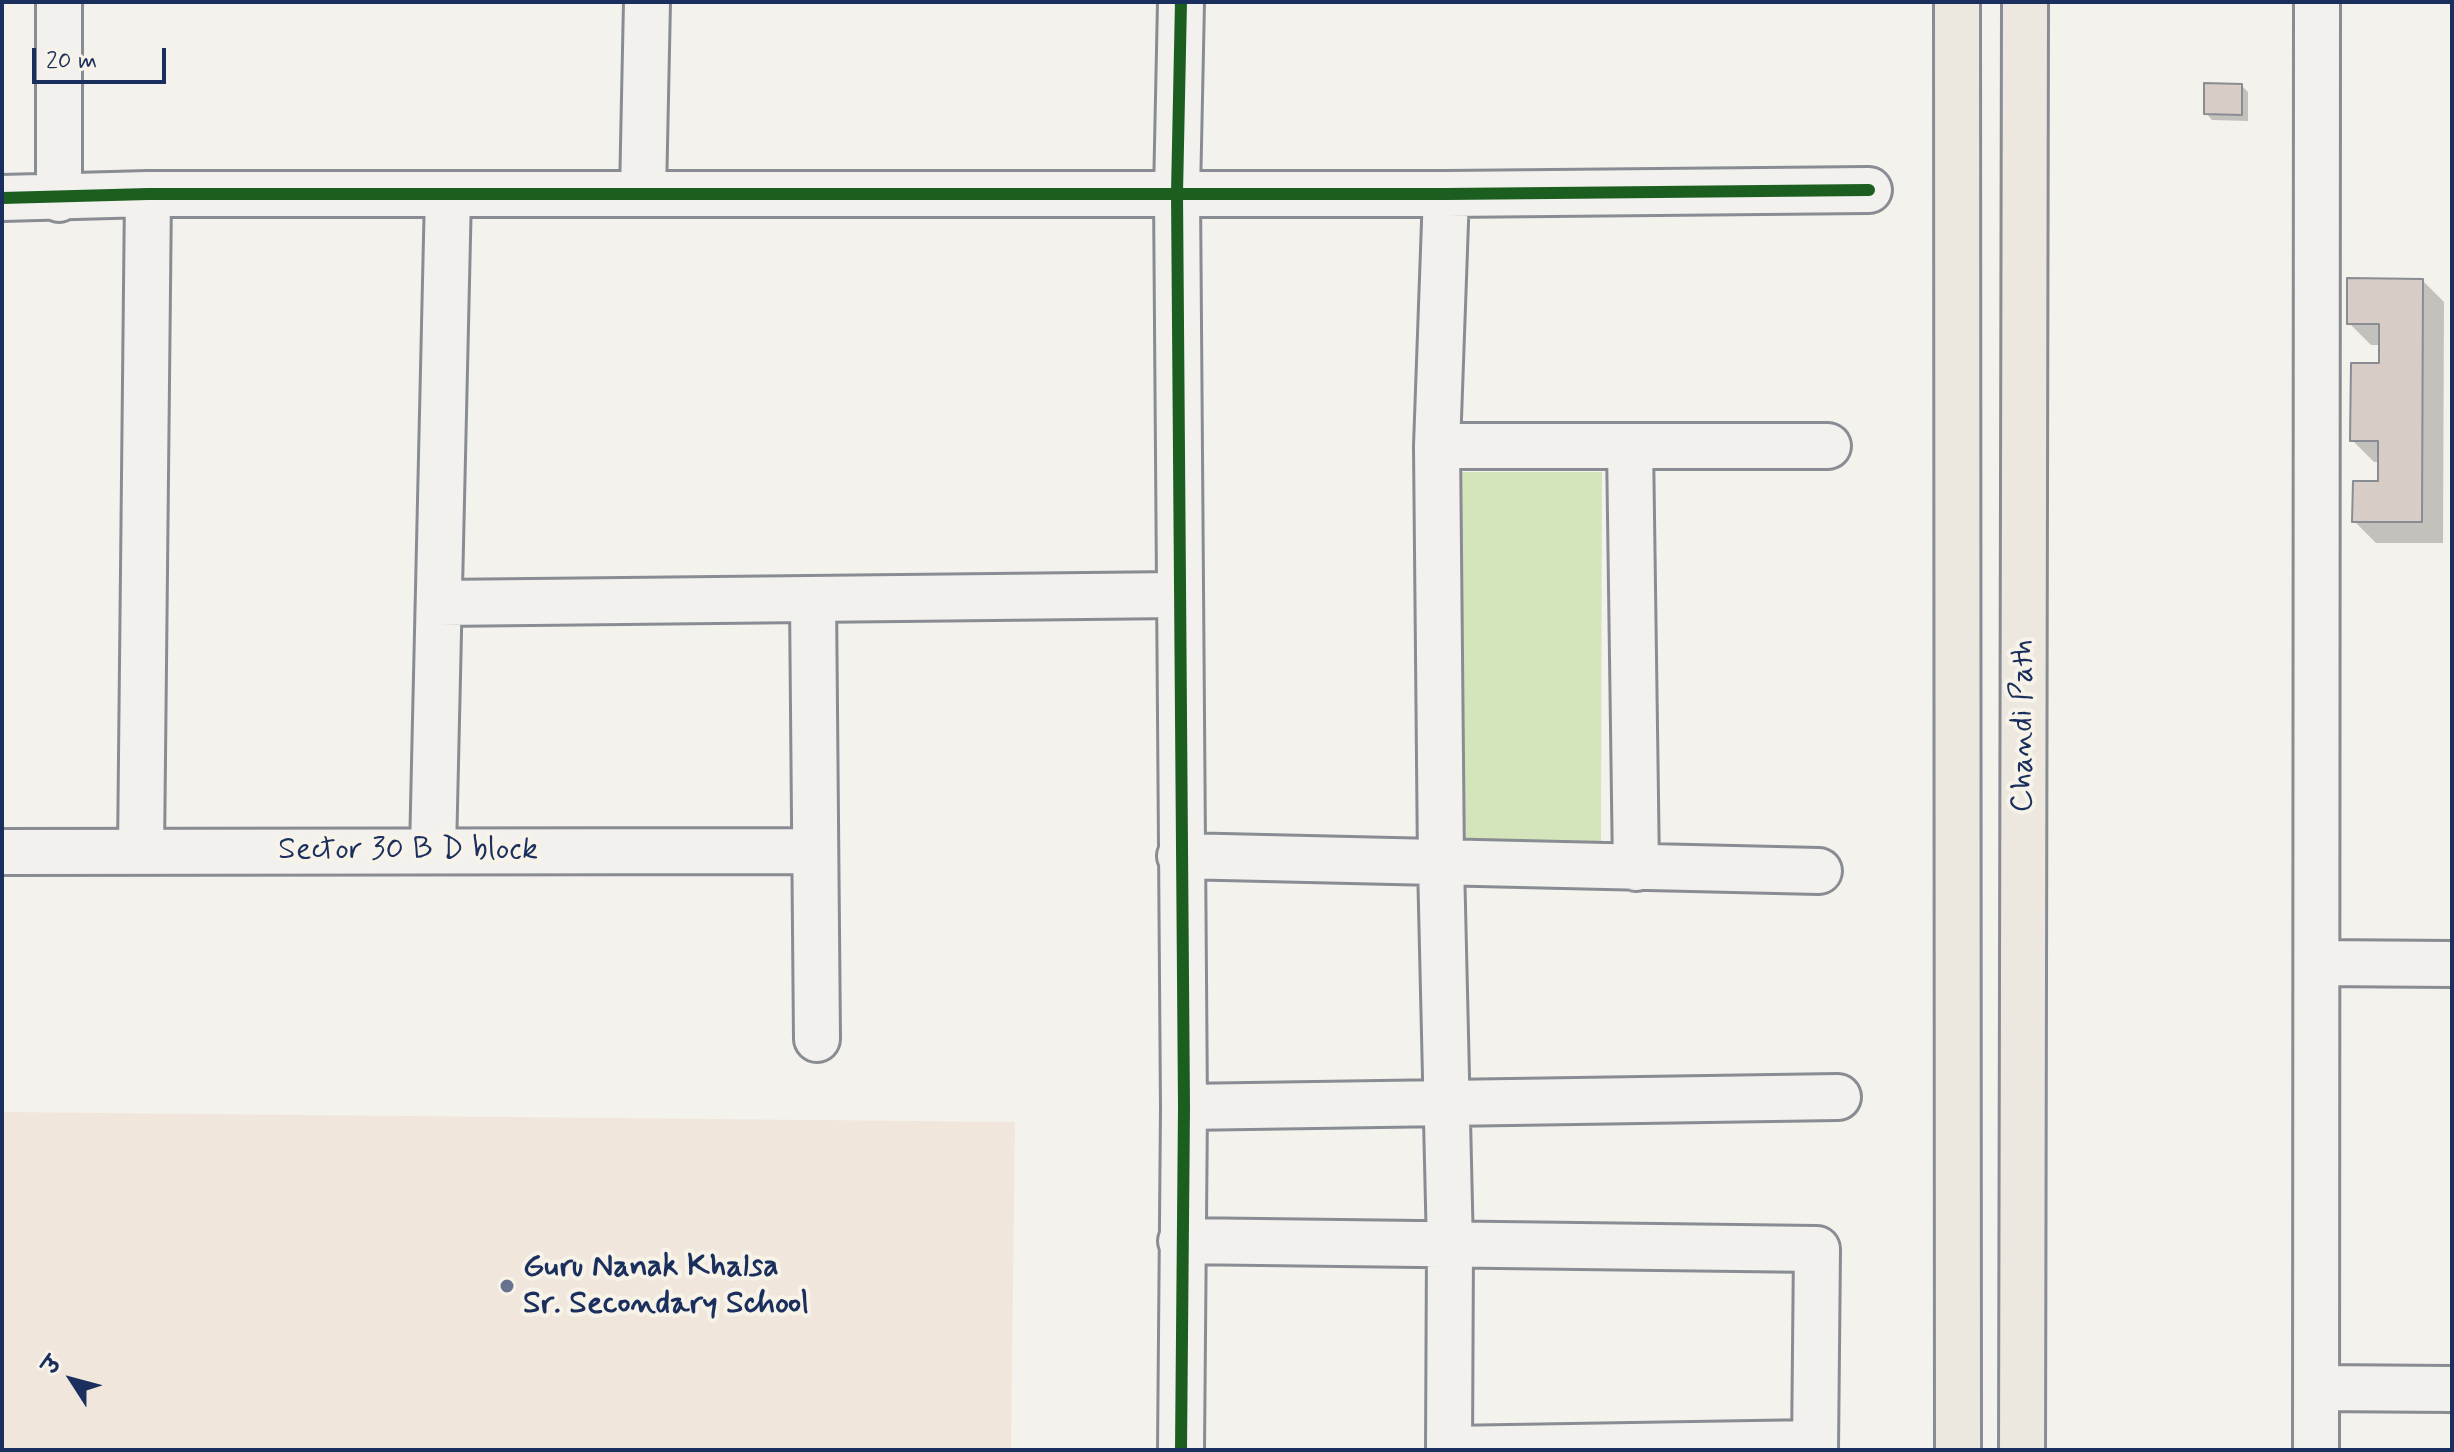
<!DOCTYPE html>
<meta charset="utf-8">
<style>
body{margin:0}
#map{position:relative;width:2454px;height:1452px;overflow:hidden;background:#f4f2ec;font-family:Mynerve,"Playpen Sans Deva",sans-serif}
canvas{display:block}
.frame{position:absolute;inset:0;border:4px solid #1b2f5e;pointer-events:none}
.north{position:absolute;left:32px;top:1340px;width:80px;height:80px;-webkit-text-stroke:6px #f7f3e8;paint-order:stroke;rotate:306deg;font-size:22px;font-weight:700;line-height:32px;text-align:center;color:#1b2f5e}
.north::after{content:'';display:block;margin:auto;width:28px;height:36px;background:#1b2f5e;clip-path:polygon(50% 0,100% 100%,50% 72%,0 100%)}
.scale{position:absolute;left:32px;top:48px;width:134px;height:36px;box-sizing:border-box;border:4px solid #1b2f5e;border-top:0;padding-left:10px;font-size:24px;line-height:28px;white-space:nowrap;color:#1b2f5e;-webkit-text-stroke:6px #f7f3e8;paint-order:stroke}
</style>
<div id="map">
<canvas width="2454" height="1452"></canvas>
<div class="frame"></div>
<div class="north">उ</div>
<div class="scale">20 m</div>
</div>
<script>
const c = document.querySelector('canvas').getContext('2d');
c.lineJoin = 'round';
function paint(path, color) { c.fillStyle = color; c.fill(path, 'evenodd'); }
const poly = rows => new Path2D(rows.map(r => 'M' + r).join(''));
function strokePath(path, color, width, dash) { c.strokeStyle = color; c.lineWidth = width; c.lineCap = dash ? 'butt' : 'round'; c.setLineDash(dash || []); c.stroke(path); }
function drawText(font, color, halo, rows, align = 'center') {
  c.font = font + ' Mynerve,sans-serif'; c.lineWidth = 8; c.setLineDash([]); c.textBaseline = 'middle'; c.strokeStyle = halo; c.fillStyle = color; for (const [text, x, y, turn = 0] of rows) {
    c.save(); c.translate(x, y); c.rotate((+turn || 0) * Math.PI / 180); c.textAlign = isNaN(turn) ? turn : align; if (halo) c.strokeText(text, 0, 0); c.fillText(text, 0, 0); c.restore();
  }
}
const built = poly([
 [2,1112,1015,1122,1011,1450,2,1450]
]);
const green = poly([
 [1462,472,1602,472,1601,844,1462,845]
]);
const shadow = poly([
 [2242,86,2248,92,2248,121,2212,120,2206,113],
 [2423,281,2444,302,2443,543,2376,543,2354,521,2380,483,2380,462,2374,462,2352,440,2381,365,2381,345,2371,345,2349,323]
]);
const building = poly([
 [2204,83,2242,84,2242,115,2204,114,2204,83],
 [2347,278,2423,279,2422,522,2352,522,2353,481,2378,481,2378,441,2350,441,2351,363,2379,363,2379,324,2347,324,2347,278]
]);
const minor = poly([
 [59,2,59,199],
 [1181,2,1177,193,1184,1107,1181,1450],
 [643,193,647,2],
 [1446,194,1437,446,1441,864,1450,1247,1449,1450],
 [2,198,148,194,1446,194,1869,190],
 [1437,446,1828,446],
 [1630,446,1636,868],
 [813,599,817,1039],
 [439,603,1178,595],
 [433,851,448,194],
 [2,852,815,851],
 [141,852,148,194],
 [1180,856,1819,871],
 [2317,963,2452,964],
 [1184,1107,1838,1097],
 [1181,1241,1817,1249,1815,1450],
 [2316,1388,2452,1389],
 [1449,1449,1815,1443],
 [2316,1450,2317,2]
]);
const major = poly([
 [1957,2,1958,1450],
 [2022,1450,2025,2]
]);
const cycleway = poly([
 [1181,2,1177,193,1184,1107,1181,1450],
 [2,198,148,194,1446,194,1869,190]
]);
const markers = [
 [507,1286,8,"#677390"]
];
const streetNames = [
 ["Chandi Path",2024,726,-90],
 ["Sector 30 B D block",408,851]
];
const poiNames = [
 ["Guru Nanak Khalsa",523,1268],
 ["Sr. Secondary School",523,1305]
];
paint(built, '#f1e6db');
paint(green, '#d4e5bc');
paint(shadow, '#0003');
paint(building, '#d8cdc6');
strokePath(building, '#898c92', 2);
strokePath(minor, '#898c92', 50);
strokePath(major, '#898c92', 50);
strokePath(minor, '#f2f1ed', 44);
strokePath(major, '#ece8df', 44);
strokePath(cycleway, '#1b5e20', 12);
for (const [x, y, r, color] of markers) { const dot = new Path2D(); dot.arc(x, y, r, 0, 2 * Math.PI); c.fillStyle = color; c.fill(dot); strokePath(dot, '#f7f3e8', 3); }
drawText('32px', '#1b2f5e', '#f7f3e8', streetNames);
drawText('bold 32px', '#1b2f5e', '#f7f3e8', poiNames, 'left');
</script>
